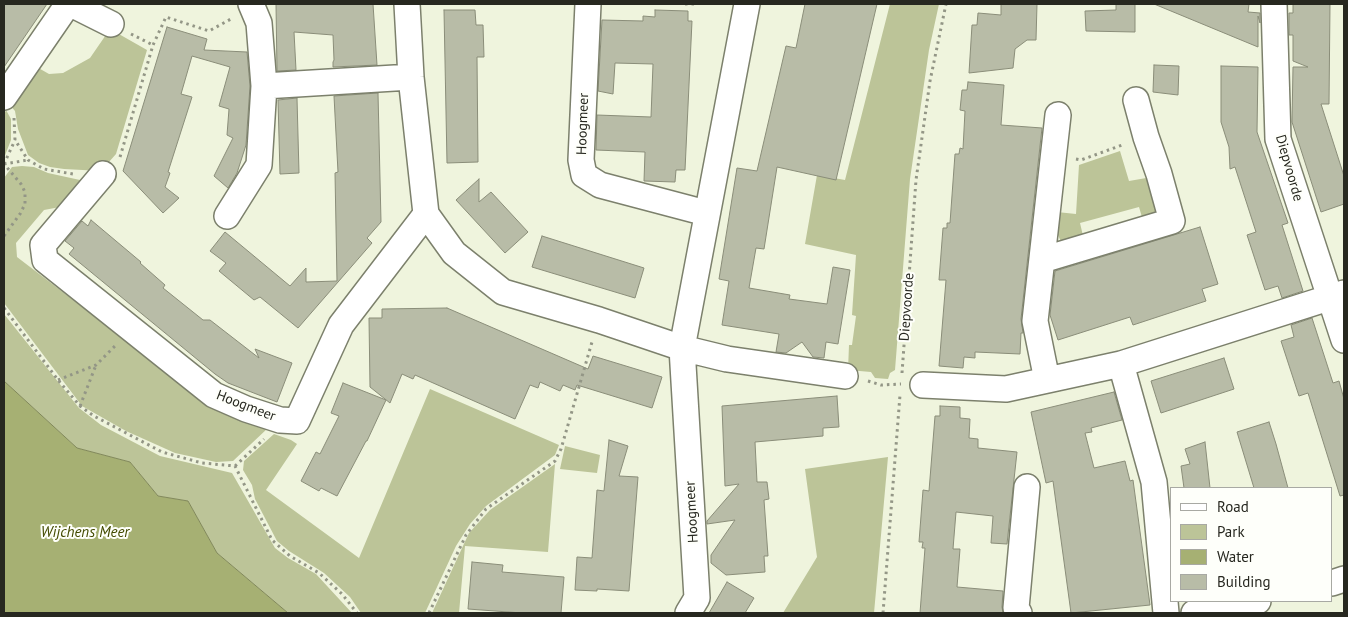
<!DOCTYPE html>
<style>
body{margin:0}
#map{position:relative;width:1348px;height:617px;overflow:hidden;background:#eff4dd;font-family:"PT Sans",sans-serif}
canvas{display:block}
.frame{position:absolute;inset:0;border:5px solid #272820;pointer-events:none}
.legend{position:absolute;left:1170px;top:487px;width:162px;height:115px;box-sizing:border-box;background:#fefffa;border:1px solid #a8a9a3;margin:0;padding:6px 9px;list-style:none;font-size:15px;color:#272820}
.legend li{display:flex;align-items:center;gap:10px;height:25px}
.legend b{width:25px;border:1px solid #a8a9a3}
</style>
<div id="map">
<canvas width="1348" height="617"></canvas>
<div class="frame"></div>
<ul class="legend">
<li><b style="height:6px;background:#fff"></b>Road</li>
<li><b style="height:14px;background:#bcc498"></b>Park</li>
<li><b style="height:14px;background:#a6b073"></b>Water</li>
<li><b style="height:14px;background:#b8bca7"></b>Building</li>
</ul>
</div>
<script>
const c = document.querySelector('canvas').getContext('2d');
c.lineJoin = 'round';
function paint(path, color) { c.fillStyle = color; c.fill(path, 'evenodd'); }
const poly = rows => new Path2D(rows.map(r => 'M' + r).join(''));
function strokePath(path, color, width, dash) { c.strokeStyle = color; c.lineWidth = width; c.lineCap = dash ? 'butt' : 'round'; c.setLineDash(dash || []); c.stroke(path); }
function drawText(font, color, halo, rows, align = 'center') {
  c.font = font + ' "PT Sans",sans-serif'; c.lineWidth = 4; c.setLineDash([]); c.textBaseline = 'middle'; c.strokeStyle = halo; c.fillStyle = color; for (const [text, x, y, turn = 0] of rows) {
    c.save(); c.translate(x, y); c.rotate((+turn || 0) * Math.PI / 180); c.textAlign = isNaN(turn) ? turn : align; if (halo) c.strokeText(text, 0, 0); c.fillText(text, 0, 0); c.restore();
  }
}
const green = poly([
 [890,4,939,4,929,50,910,179,895,370,890,373,888,379,875,378,871,372,848,370,849,345,852,345,856,316,852,315,856,255,805,244,817,175,845,180],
 [110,29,147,50,116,154,101,171,64,169,50,167,39,163,28,155,18,129,15,111,7,102,35,66,49,74,63,73,90,58],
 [6,110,11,119,11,140,4,158,4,115],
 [1120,151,1129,181,1152,177,1161,211,1144,224,1139,207,1080,223,1084,240,1062,244,1058,235,1057,212,1076,214,1079,165],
 [22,166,34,167,48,173,80,180,79,184,60,207,44,210,16,243,17,257,149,358,268,428,233,461,216,462,175,453,126,431,82,406,4,303,4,178,12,167],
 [4,314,79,408,101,425,160,456,232,473,275,548,288,558,316,574,352,613,288,613,217,553,188,501,158,496,130,462,77,448,4,381],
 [430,389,559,445,555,455,486,506,470,524,456,546,425,613,361,613,350,597,324,573,289,551,277,541,255,499,252,485,243,470,244,461,274,434,291,440,297,444,266,490,359,558],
 [565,446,600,455,597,473,560,469],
 [888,457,874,613,783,613,817,557,805,469],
 [555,464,548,552,465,546,459,613,432,613,469,533,490,510]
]);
const water = poly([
 [4,381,77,448,130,462,158,496,188,501,217,553,288,613,4,613,4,381]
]);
const building = poly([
 [4,4,47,4,4,67,4,4],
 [276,4,373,4,377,65,333,67,333,62,334,60,333,35,294,32,296,70,277,71,276,4],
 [805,4,877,4,836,180,777,167,764,249,756,248,749,288,790,295,789,299,827,304,833,267,850,270,838,344,826,342,824,358,813,357,802,342,786,353,776,352,779,334,722,325,729,281,719,279,737,168,757,171,786,46,796,48,805,4],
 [1001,4,1037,4,1036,40,1027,40,1015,49,1013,68,969,73,972,25,977,25,978,13,1001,15,1001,4],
 [1116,4,1135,4,1135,32,1086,31,1085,11,1116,10,1116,4],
 [1154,4,1249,4,1248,12,1260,13,1260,23,1258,16,1258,47,1154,4],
 [1293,4,1330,4,1329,104,1321,104,1344,176,1344,204,1321,212,1292,122,1293,67,1308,67,1293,61,1293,35,1289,35,1289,13,1293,13,1293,4],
 [444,10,475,10,476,25,483,25,484,57,477,57,478,162,447,163,444,10],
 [655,10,688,11,688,21,692,21,685,170,676,170,675,182,644,181,645,152,596,150,597,115,651,117,653,64,615,63,613,94,598,91,602,20,643,21,643,16,655,17,655,10],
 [167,27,207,39,204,50,247,52,250,86,246,145,237,173,228,188,214,176,233,138,227,135,229,109,219,106,230,67,192,56,181,94,192,97,168,172,170,173,165,187,179,198,163,213,123,171,167,27],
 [1154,65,1179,66,1178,95,1153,92,1154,65],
 [1221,66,1258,67,1257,132,1288,223,1282,225,1303,291,1282,298,1278,286,1265,290,1247,235,1256,232,1235,167,1230,169,1229,147,1221,122,1221,66],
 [968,82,1004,85,1001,125,1042,128,1021,319,1023,333,1021,333,1020,354,975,352,975,358,964,357,963,368,939,366,946,280,939,280,943,228,947,228,947,223,950,223,955,154,959,154,960,148,963,149,965,111,960,110,962,90,967,90,968,82],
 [378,93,381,222,367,238,372,243,298,328,260,297,254,300,219,271,226,263,210,251,225,232,290,286,306,268,306,282,337,281,335,173,338,172,334,96,378,93],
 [297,98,299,173,280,174,278,100,297,98],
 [479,179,479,202,491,192,528,232,505,253,456,200,479,179],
 [91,220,141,262,140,263,165,285,163,288,203,320,210,320,259,358,255,349,292,363,277,402,228,383,215,374,69,254,74,248,65,241,82,221,88,226,91,220],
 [1200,227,1218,284,1202,289,1206,301,1133,325,1130,317,1058,340,1050,315,1055,271,1200,227],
 [542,236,644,268,635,298,532,267,542,236],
 [447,308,588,369,593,356,662,377,652,408,577,385,575,390,563,385,560,391,540,382,538,388,530,385,515,419,415,375,413,379,402,374,390,403,370,387,369,318,382,318,382,309,447,308],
 [1312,318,1333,383,1339,381,1344,399,1344,495,1340,496,1308,393,1299,396,1281,341,1294,337,1291,325,1312,318],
 [1224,358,1234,389,1161,413,1151,381,1224,358],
 [343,383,386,400,367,441,366,441,337,496,321,488,319,491,301,481,316,452,320,454,339,416,331,413,343,383],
 [1114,392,1122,420,1091,428,1092,432,1085,433,1094,468,1125,461,1130,481,1133,480,1150,605,1071,613,1053,481,1046,483,1031,412,1114,392],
 [837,396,839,427,823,428,823,436,755,442,757,482,767,482,769,499,764,500,768,556,764,556,765,572,726,575,711,563,711,555,735,520,707,524,707,521,739,484,725,486,722,406,837,396],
 [940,406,960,407,960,418,970,419,969,438,978,439,978,448,1017,452,1007,544,991,543,993,516,956,512,953,549,960,549,957,587,1003,591,1002,607,1003,613,920,613,925,548,922,548,923,542,919,542,923,490,929,491,935,416,940,416,940,406],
 [1269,422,1276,444,1288,488,1254,488,1237,432,1269,422],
 [609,440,628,446,619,476,638,477,629,591,597,589,597,591,575,590,577,557,592,558,597,490,604,491,609,440],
 [1205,442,1210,488,1184,488,1181,466,1190,464,1185,449,1205,442],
 [472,562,503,565,502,572,564,577,561,613,522,613,468,609,472,562],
 [727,582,754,598,745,613,709,613,727,582]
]);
const path = poly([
 [685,4,695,4],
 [131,34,153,45],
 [14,118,15,140,28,160,44,169,73,174],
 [120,157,153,45,166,17,209,31,231,19],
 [1076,159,1081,160,1125,144],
 [4,164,15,140],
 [4,164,28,160],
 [4,236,20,214,25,204,25,192,21,184,4,164],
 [4,308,58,380,80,406,94,416,162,452,202,463,235,466,272,540,290,556,319,573,342,594,357,613],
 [902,373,916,180,930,81,946,4],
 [58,380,96,365,116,345],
 [868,381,881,385,901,384],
 [80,406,96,365],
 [235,466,264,439],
 [429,613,466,535,486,509,555,461,561,449,592,342],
 [883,613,900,395]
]);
const street = poly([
 [71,4,111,24],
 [407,4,411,77,426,214,454,253,503,292,599,320,682,348,727,359,845,376],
 [588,4,581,160,584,175,600,185,706,213],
 [1274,4,1278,139,1344,340],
 [264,86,411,77],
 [4,97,68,4],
 [103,174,43,245,45,260,214,395,246,409,280,420,297,421,341,325,426,214],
 [227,216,259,165,264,86,259,23,251,4],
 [1042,260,1172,221,1159,174,1146,137,1136,100],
 [1121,364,1154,482,1166,613],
 [1047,380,1035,321,1058,115],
 [923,385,1006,389,1121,364,1344,293],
 [1332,583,1344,579],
 [688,613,697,598,682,348,747,4],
 [1019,613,1016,608,1027,487],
 [1194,613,1258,601]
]);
const streetNames = [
 ["Hoogmeer",583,124,-88],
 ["Diepvoorde",1289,168,74],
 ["Diepvoorde",907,307,-86],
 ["Hoogmeer",246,406,21],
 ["Hoogmeer",692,512,-93]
];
const waterNames = [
 ["Wijchens Meer",85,533]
];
paint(green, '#bcc498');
paint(water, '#a6b073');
strokePath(water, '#80875a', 1);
paint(building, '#b8bca7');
strokePath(building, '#8a8d79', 1);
strokePath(street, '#7c806c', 28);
strokePath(path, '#939686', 3, [2.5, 4]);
strokePath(street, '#fff', 25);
drawText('14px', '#272820', '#fefffa', streetNames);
drawText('italic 15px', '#434b00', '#fefffa', waterNames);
</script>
